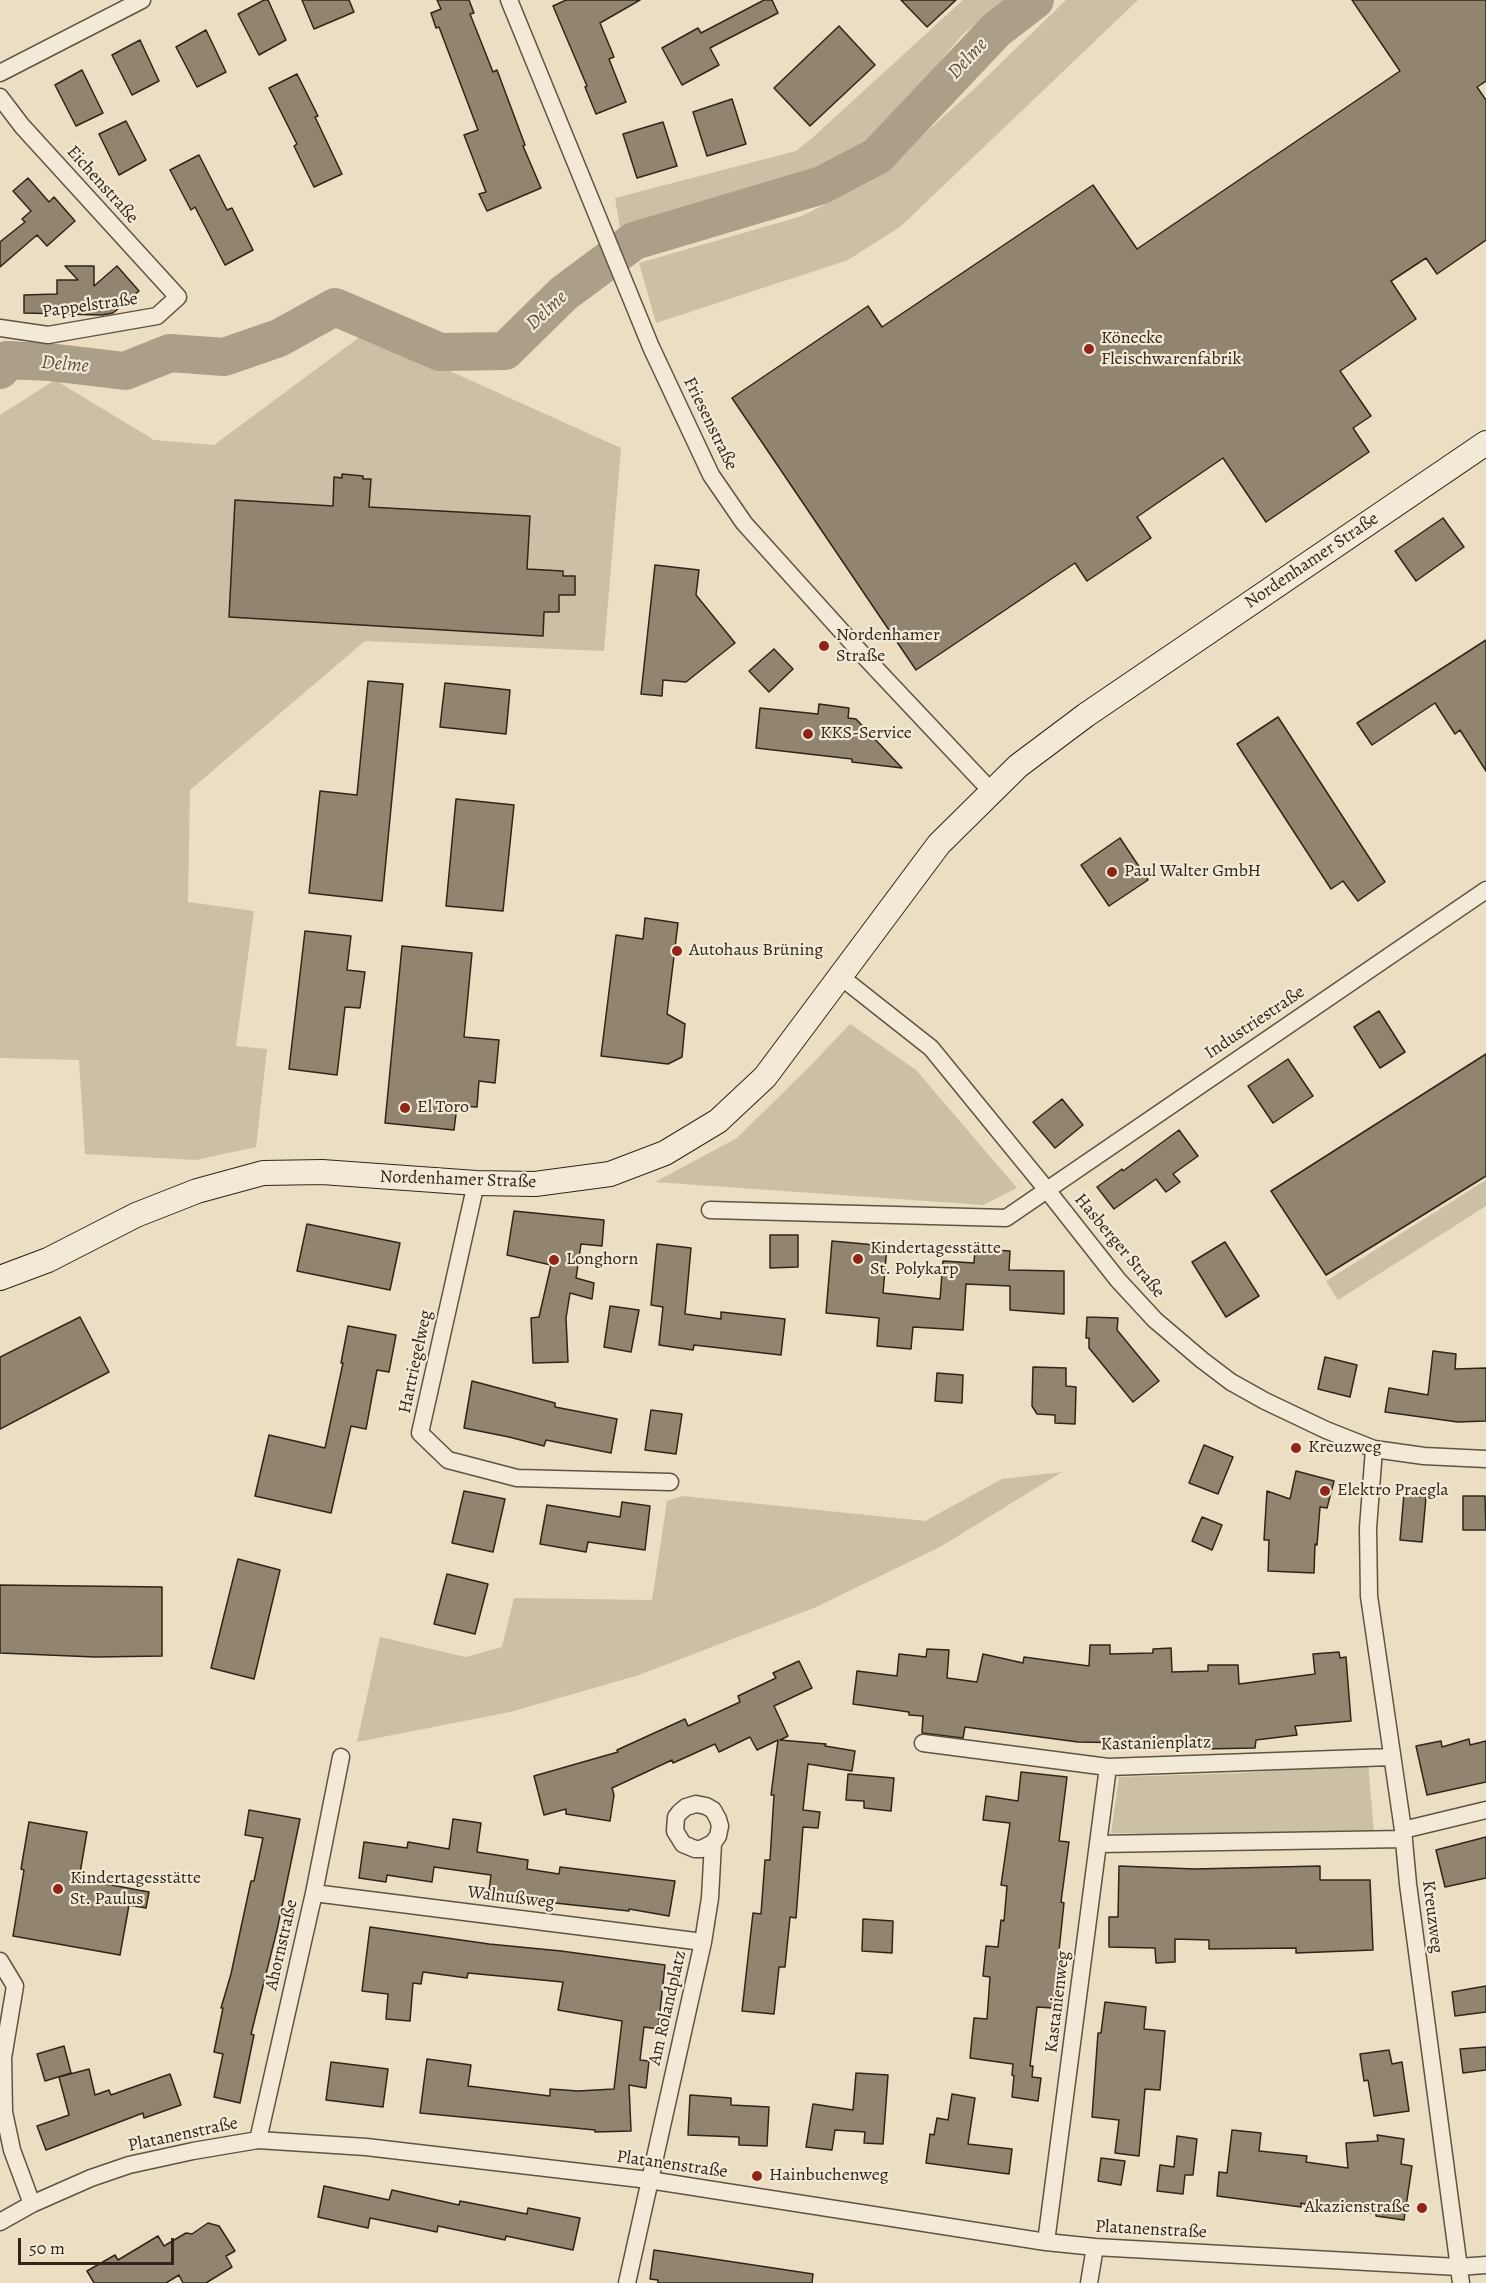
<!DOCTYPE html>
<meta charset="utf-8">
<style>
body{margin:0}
#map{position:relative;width:1486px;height:2283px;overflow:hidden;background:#ebdec2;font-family:Alegreya,serif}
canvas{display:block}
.scale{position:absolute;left:18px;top:2238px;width:156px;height:27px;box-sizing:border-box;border:3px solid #302517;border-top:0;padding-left:8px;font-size:18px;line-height:21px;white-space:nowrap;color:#302517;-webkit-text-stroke:4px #f2ead7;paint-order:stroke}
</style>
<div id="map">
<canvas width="1486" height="2283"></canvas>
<div class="scale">50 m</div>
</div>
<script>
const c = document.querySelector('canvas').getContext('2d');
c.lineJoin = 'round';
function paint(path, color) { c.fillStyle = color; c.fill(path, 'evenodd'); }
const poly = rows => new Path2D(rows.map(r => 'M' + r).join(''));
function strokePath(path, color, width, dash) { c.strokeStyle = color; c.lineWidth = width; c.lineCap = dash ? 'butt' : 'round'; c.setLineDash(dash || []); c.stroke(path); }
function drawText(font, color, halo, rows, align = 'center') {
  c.font = font + ' Alegreya,serif'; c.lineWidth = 4.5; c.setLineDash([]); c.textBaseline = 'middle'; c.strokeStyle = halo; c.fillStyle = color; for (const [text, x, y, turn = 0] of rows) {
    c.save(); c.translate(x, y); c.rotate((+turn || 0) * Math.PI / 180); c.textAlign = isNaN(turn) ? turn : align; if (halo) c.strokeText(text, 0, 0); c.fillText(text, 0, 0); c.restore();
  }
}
const green = poly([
 [963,0,1005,0,962,35,874,142,813,175,620,228,615,198,796,151,811,139],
 [1066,0,1138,0,900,227,848,260,656,323,639,263,802,216,873,180,972,91],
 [365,333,621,448,604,651,365,641,190,790,188,902,254,911,236,1046,267,1049,256,1147,196,1160,85,1154,79,1060,0,1058,0,415,55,380,154,440,214,445],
 [850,1024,916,1070,1017,1188,983,1205,655,1182,737,1138,813,1063],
 [1486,1180,1486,1206,1338,1300,1326,1281],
 [1062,1472,940,1547,816,1607,639,1675,510,1712,357,1742,380,1637,466,1657,502,1647,514,1598,652,1600,667,1501,683,1496,925,1521,1002,1479],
 [1368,1763,1374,1832,1201,1836,1111,1833,1119,1777,1242,1773]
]);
const river = poly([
 [0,370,7,360,49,362,125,371,170,353,224,357,279,338,335,307,440,352,505,351,563,294,634,241,822,185,877,156,996,30,1035,0]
]);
const building = poly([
 [264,0,268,0,286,40,259,55,238,14,264,0],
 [302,0,349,0,354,12,314,29,302,0],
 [437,0,469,0,474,13,470,14,493,72,497,70,525,145,523,146,541,188,487,211,479,194,486,192,464,135,478,130,439,27,436,28,431,13,441,9,437,0],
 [566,0,640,0,600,23,614,57,609,59,626,102,596,114,585,87,587,86,553,6,566,0],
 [764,0,772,0,778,13,710,48,719,65,682,85,662,48,698,28,701,33,764,0],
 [901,0,956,0,927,27,901,0],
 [1352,0,1486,0,1486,81,1477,87,1486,100,1486,240,1437,274,1426,258,1391,281,1416,319,1340,371,1371,416,1353,428,1369,452,1266,522,1223,458,1137,517,1151,538,1087,581,1075,563,916,670,732,398,868,306,882,327,1093,185,1137,249,1400,71,1352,0],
 [839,26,875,65,810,126,774,88,839,26],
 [206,30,226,72,197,87,176,47,206,30],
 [140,40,159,81,132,95,112,55,140,40],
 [82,70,103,113,76,126,55,85,82,70],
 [297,74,318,116,315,117,342,174,314,187,294,146,297,144,269,88,297,74],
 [732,99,746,144,707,156,693,112,732,99],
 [126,121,146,160,119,175,99,134,126,121],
 [663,122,677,166,637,178,623,134,663,122],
 [199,155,227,210,232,208,253,250,225,265,195,207,191,210,170,170,199,155],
 [28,178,49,202,54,197,75,221,47,246,37,235,0,267,0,242,25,222,22,219,31,211,13,191,28,178],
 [65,266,94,266,94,286,117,266,139,291,113,313,102,315,24,313,24,295,57,294,57,280,78,280,65,266],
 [342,474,363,476,363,479,371,479,369,507,530,516,527,569,563,571,563,576,575,576,575,595,559,595,559,612,544,612,543,636,229,617,235,500,333,506,334,477,342,478,342,474],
 [1443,518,1464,547,1416,581,1395,551,1443,518],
 [655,565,699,570,696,595,735,643,686,682,663,680,662,696,641,694,655,565],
 [1486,640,1486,771,1460,730,1455,734,1435,703,1372,745,1357,723,1486,640],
 [774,649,793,669,769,692,749,671,774,649],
 [368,681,403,684,382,901,309,893,320,791,357,795,368,681],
 [445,683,510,690,506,734,440,727,445,683],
 [819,704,849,708,848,718,856,719,902,768,852,762,852,759,756,748,760,708,818,714,819,704],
 [1278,717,1385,882,1358,901,1343,881,1331,889,1237,744,1278,717],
 [456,799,514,805,503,911,446,906,456,799],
 [1120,838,1148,880,1109,906,1081,865,1120,838],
 [645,918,678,923,667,1014,685,1024,682,1057,668,1064,601,1056,616,935,643,939,645,918],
 [305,931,351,936,347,970,365,972,360,1008,345,1007,337,1075,289,1069,305,931],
 [402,946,472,953,464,1037,499,1040,495,1083,479,1081,477,1107,457,1106,454,1130,385,1123,402,946],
 [1379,1011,1405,1052,1380,1068,1354,1027,1379,1011],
 [1486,1054,1486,1176,1326,1275,1271,1191,1486,1054],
 [1288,1059,1313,1096,1273,1123,1248,1086,1288,1059],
 [1062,1099,1083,1125,1055,1148,1033,1122,1062,1099],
 [1179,1130,1198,1156,1173,1174,1180,1182,1166,1192,1156,1179,1114,1209,1097,1187,1122,1169,1123,1171,1179,1130],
 [514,1211,604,1220,602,1246,581,1244,576,1278,594,1283,592,1299,570,1293,566,1318,568,1362,533,1363,531,1318,539,1317,551,1265,507,1255,514,1211],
 [307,1224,400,1243,390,1290,297,1271,307,1224],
 [770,1235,798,1235,798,1267,770,1268,770,1235],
 [832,1241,887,1246,883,1293,940,1299,943,1261,974,1263,975,1249,1010,1251,1009,1270,1064,1271,1064,1314,1010,1310,1010,1286,966,1284,963,1330,913,1327,911,1349,877,1346,879,1318,826,1313,832,1241],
 [1225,1242,1259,1296,1226,1317,1192,1262,1225,1242],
 [657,1244,691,1248,685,1314,721,1319,721,1312,785,1319,781,1355,694,1345,693,1350,659,1345,663,1307,651,1305,657,1244],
 [610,1306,639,1310,631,1352,604,1347,610,1306],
 [80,1317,109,1372,0,1429,0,1357,80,1317],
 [1087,1317,1118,1318,1117,1330,1159,1381,1133,1402,1089,1348,1089,1338,1086,1338,1087,1317],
 [348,1326,396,1335,389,1372,377,1370,366,1429,351,1426,331,1513,255,1496,269,1435,325,1448,343,1363,341,1363,348,1326],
 [1433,1351,1456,1354,1455,1369,1486,1368,1486,1421,1458,1422,1385,1412,1389,1388,1428,1395,1433,1351],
 [1325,1357,1357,1365,1350,1397,1318,1389,1325,1357],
 [1033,1367,1066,1368,1066,1386,1076,1387,1075,1424,1055,1423,1055,1415,1037,1414,1032,1406,1033,1367],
 [937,1373,963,1375,962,1403,935,1401,937,1373],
 [472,1381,555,1403,555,1407,617,1419,611,1453,546,1440,544,1446,509,1437,464,1428,472,1381],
 [651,1410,682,1414,676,1454,645,1450,651,1410],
 [1204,1445,1233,1457,1218,1494,1189,1483,1204,1445],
 [1296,1471,1334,1481,1327,1508,1320,1507,1317,1545,1315,1544,1314,1573,1268,1571,1269,1540,1264,1540,1267,1491,1290,1499,1296,1471],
 [464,1491,505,1499,493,1552,452,1543,464,1491],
 [1404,1494,1426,1497,1422,1542,1400,1540,1404,1494],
 [1463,1496,1485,1496,1486,1530,1463,1530,1463,1496],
 [622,1502,650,1506,645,1550,588,1542,586,1552,540,1544,547,1505,620,1517,622,1502],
 [1202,1517,1222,1525,1212,1550,1192,1541,1202,1517],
 [238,1559,280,1570,254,1679,211,1668,238,1559],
 [447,1574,488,1584,475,1634,434,1624,447,1574],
 [0,1585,162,1587,162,1656,95,1657,0,1653,0,1585],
 [1090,1645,1110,1645,1110,1654,1153,1653,1153,1649,1171,1648,1172,1672,1208,1671,1208,1665,1238,1665,1239,1684,1315,1674,1313,1654,1339,1652,1340,1658,1346,1657,1351,1721,1295,1726,1297,1735,1256,1740,1255,1748,1202,1749,1201,1738,1131,1740,1130,1743,1078,1742,965,1727,963,1738,922,1733,923,1716,909,1715,909,1712,853,1704,857,1671,897,1676,899,1654,926,1657,927,1649,949,1650,947,1678,977,1682,983,1654,1023,1663,1024,1657,1089,1666,1090,1645],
 [799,1661,812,1688,774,1706,788,1736,780,1740,826,1744,825,1746,855,1751,852,1771,808,1764,803,1810,820,1812,818,1828,803,1827,796,1918,790,1917,785,1967,779,1967,774,2014,742,2011,753,1913,761,1914,765,1860,770,1860,774,1795,771,1795,778,1740,757,1750,750,1737,719,1752,715,1744,673,1763,672,1760,612,1788,614,1795,610,1821,566,1814,566,1809,544,1815,534,1776,618,1752,617,1750,685,1719,688,1726,740,1702,738,1696,776,1678,773,1673,799,1661],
 [1469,1739,1470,1745,1486,1741,1486,1782,1427,1795,1416,1746,1441,1741,1442,1747,1469,1739],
 [1021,1772,1067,1777,1059,1841,1069,1842,1061,1902,1064,1903,1053,2008,1037,2007,1030,2066,1033,2066,1032,2077,1041,2078,1038,2101,1012,2097,1014,2076,1012,2075,1013,2064,970,2058,974,2018,987,2019,990,1977,983,1976,986,1946,998,1947,1001,1920,1004,1921,1007,1886,1001,1885,1010,1823,983,1820,986,1796,1018,1801,1021,1772],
 [848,1774,894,1778,891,1811,864,1808,864,1801,846,1800,848,1774],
 [249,1810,300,1819,277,1930,251,2034,254,2035,240,2103,214,2097,223,2054,214,2052,223,2008,221,2008,231,1974,251,1881,254,1881,263,1838,245,1835,249,1810],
 [453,1819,481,1823,477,1852,528,1860,527,1869,559,1874,560,1867,675,1881,669,1916,629,1909,629,1911,527,1900,528,1896,489,1890,491,1875,434,1867,432,1882,387,1875,386,1882,359,1878,364,1842,407,1848,408,1842,449,1849,453,1819],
 [29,1822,87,1832,79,1879,149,1892,146,1908,129,1905,120,1955,13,1936,24,1870,21,1869,29,1822],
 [1486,1837,1486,1878,1445,1887,1436,1850,1486,1837],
 [1119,1866,1195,1869,1320,1866,1320,1880,1370,1880,1373,1950,1296,1953,1296,1948,1209,1949,1209,1940,1175,1939,1175,1962,1156,1963,1155,1948,1109,1947,1109,1917,1118,1917,1119,1866],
 [863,1919,893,1921,892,1953,862,1951,863,1919],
 [370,1927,489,1944,561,1951,665,1965,658,2029,644,2027,640,2060,649,2061,646,2088,629,2085,631,2131,595,2132,595,2130,420,2113,427,2059,471,2065,468,2086,550,2096,550,2089,578,2091,614,2089,622,2021,558,2010,563,1982,468,1973,467,1978,423,1972,421,1984,413,1983,410,2021,386,2019,388,1994,362,1991,370,1927],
 [1486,1986,1486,2012,1455,2016,1452,1992,1486,1986],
 [1105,2002,1146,2007,1144,2029,1165,2031,1160,2090,1145,2089,1139,2156,1115,2153,1119,2120,1092,2117,1098,2033,1101,2033,1105,2002],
 [64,2046,71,2073,45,2081,37,2054,64,2046],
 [1486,2047,1486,2070,1463,2073,1460,2049,1486,2047],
 [1389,2050,1392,2064,1402,2062,1409,2111,1374,2116,1368,2080,1364,2081,1360,2054,1389,2050],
 [331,2062,388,2069,383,2107,326,2100,331,2062],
 [89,2069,95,2095,109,2090,111,2095,170,2074,181,2105,144,2118,143,2113,46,2150,37,2126,69,2115,59,2077,89,2069],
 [856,2073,888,2075,883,2144,864,2143,865,2132,835,2130,832,2150,806,2147,813,2104,853,2110,856,2073],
 [952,2094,975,2098,968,2144,1012,2149,1009,2174,926,2163,930,2134,934,2135,937,2118,948,2120,952,2094],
 [690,2095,731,2098,731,2105,769,2107,767,2146,739,2145,739,2137,688,2135,690,2095],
 [1232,2130,1261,2133,1259,2151,1307,2156,1306,2162,1348,2168,1346,2143,1378,2141,1377,2135,1404,2139,1401,2164,1412,2166,1404,2220,1376,2216,1376,2213,1326,2210,1301,2203,1301,2207,1217,2196,1219,2172,1227,2173,1232,2130],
 [1177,2136,1197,2139,1193,2175,1185,2175,1183,2194,1157,2191,1160,2165,1174,2167,1177,2136],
 [1101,2158,1125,2161,1121,2185,1098,2181,1101,2158],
 [324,2186,389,2200,392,2190,459,2205,460,2201,527,2214,528,2208,580,2218,573,2250,506,2236,505,2240,438,2226,437,2232,370,2218,368,2228,318,2217,324,2186],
 [208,2223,219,2226,235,2251,226,2256,232,2267,206,2283,183,2283,179,2275,166,2283,94,2283,87,2271,115,2255,118,2260,158,2236,164,2246,186,2233,192,2234,208,2223],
 [654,2250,813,2274,812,2283,658,2283,658,2280,650,2279,654,2250]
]);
const street = poly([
 [509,0,651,347,711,475,744,523,863,655,992,792],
 [0,73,142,0],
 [0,97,22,126,178,297,157,316,48,335,0,328],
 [841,977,931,1048,1047,1190,1118,1280,1155,1320,1202,1360,1231,1382,1265,1401,1326,1430,1374,1449,1424,1456,1486,1459],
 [476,1183,420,1433,448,1460,517,1478,670,1482],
 [710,1210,1006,1218,1486,890],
 [1374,1449,1368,1528,1369,1596,1403,1830,1408,1884,1461,2283],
 [923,1743,1108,1767,1391,1757],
 [1403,1830,1486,1810],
 [1098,1844,1404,1839],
 [314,1893,703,1942],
 [0,1961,15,1986,3,2058,4,2112,12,2150,32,2204],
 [258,2140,314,1893,341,1757],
 [0,2222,32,2204,91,2178,129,2165,193,2151,258,2140,366,2147,649,2180,1046,2242,1095,2247,1458,2267,1486,2265],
 [1046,2242,1108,1767],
 [627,2283,703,1942,710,1898,713,1843,718,1836,720,1826,718,1819,713,1810,706,1806,696,1804,686,1807,680,1812,676,1817,675,1831,683,1844,695,1849,701,1849,713,1843],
 [1089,2283,1095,2247]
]);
const secondary = poly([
 [0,1278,48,1260,136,1215,197,1191,263,1173,322,1172,476,1183,535,1184,610,1174,665,1153,718,1121,765,1077,939,844,1018,766,1086,715,1486,443]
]);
const markers = [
 [1089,349,6,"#8f2418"],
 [824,646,6,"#8f2418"],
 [808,734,6,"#8f2418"],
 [1112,872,6,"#8f2418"],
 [677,951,6,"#8f2418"],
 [405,1108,6,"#8f2418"],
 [858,1259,6,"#8f2418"],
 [554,1260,6,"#8f2418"],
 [1296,1448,6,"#8f2418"],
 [1325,1491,6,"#8f2418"],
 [58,1889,6,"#8f2418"],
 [757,2176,6,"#8f2418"],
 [1422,2208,6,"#8f2418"]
];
const streetNames = [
 ["Eichenstraße",102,185,48],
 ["Pappelstraße",90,306,-8],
 ["Friesenstraße",710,424,64],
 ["Nordenhamer Straße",1312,561,-34],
 ["Industriestraße",1255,1023,-34],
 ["Nordenhamer Straße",458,1180,2],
 ["Hasberger Straße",1119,1246,50],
 ["Hartriegelweg",416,1362,-78],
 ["Kastanienplatz",1156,1744,-1],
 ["Walnußweg",511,1898,7],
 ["Kreuzweg",1432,1917,83],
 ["Ahornstraße",282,1945,-77],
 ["Kastanienweg",1058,2002,-83],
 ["Am Rolandplatz",668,2008,-77],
 ["Platanenstraße",183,2135,-12],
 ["Platanenstraße",672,2165,8],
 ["Platanenstraße",1151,2230,3]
];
const poiNames = [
 ["Könecke",1101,339],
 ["Fleischwarenfabrik",1101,360],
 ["Nordenhamer",836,636],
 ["Straße",836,657],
 ["KKS-Service",820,734],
 ["Paul Walter GmbH",1124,872],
 ["Autohaus Brüning",689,951],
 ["El Toro",417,1108],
 ["Kindertagesstätte",870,1249],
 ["St. Polykarp",870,1270],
 ["Longhorn",566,1260],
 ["Kreuzweg",1308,1448],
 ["Elektro Praegla",1337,1491],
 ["Kindertagesstätte",70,1879],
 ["St. Paulus",70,1900],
 ["Hainbuchenweg",769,2176],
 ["Akazienstraße",1410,2208,"right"]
];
const waterNames = [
 ["Delme",968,59,-47],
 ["Delme",547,311,-43],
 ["Delme",65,365,5]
];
paint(green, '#cbbfa5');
strokePath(river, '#ab9f88', 38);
paint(building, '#918570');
strokePath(building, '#302517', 1.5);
strokePath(street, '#5f5342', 19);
strokePath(secondary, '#302517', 26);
strokePath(street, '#f2ead7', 16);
strokePath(secondary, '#f2ead7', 24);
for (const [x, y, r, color] of markers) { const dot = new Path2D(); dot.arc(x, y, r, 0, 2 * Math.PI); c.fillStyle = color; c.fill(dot); strokePath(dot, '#f2ead7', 2); }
drawText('18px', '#302517', '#f2ead7', streetNames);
drawText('18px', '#302517', '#f2ead7', poiNames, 'left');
drawText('italic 20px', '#5b503f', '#f2ead7', waterNames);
</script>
